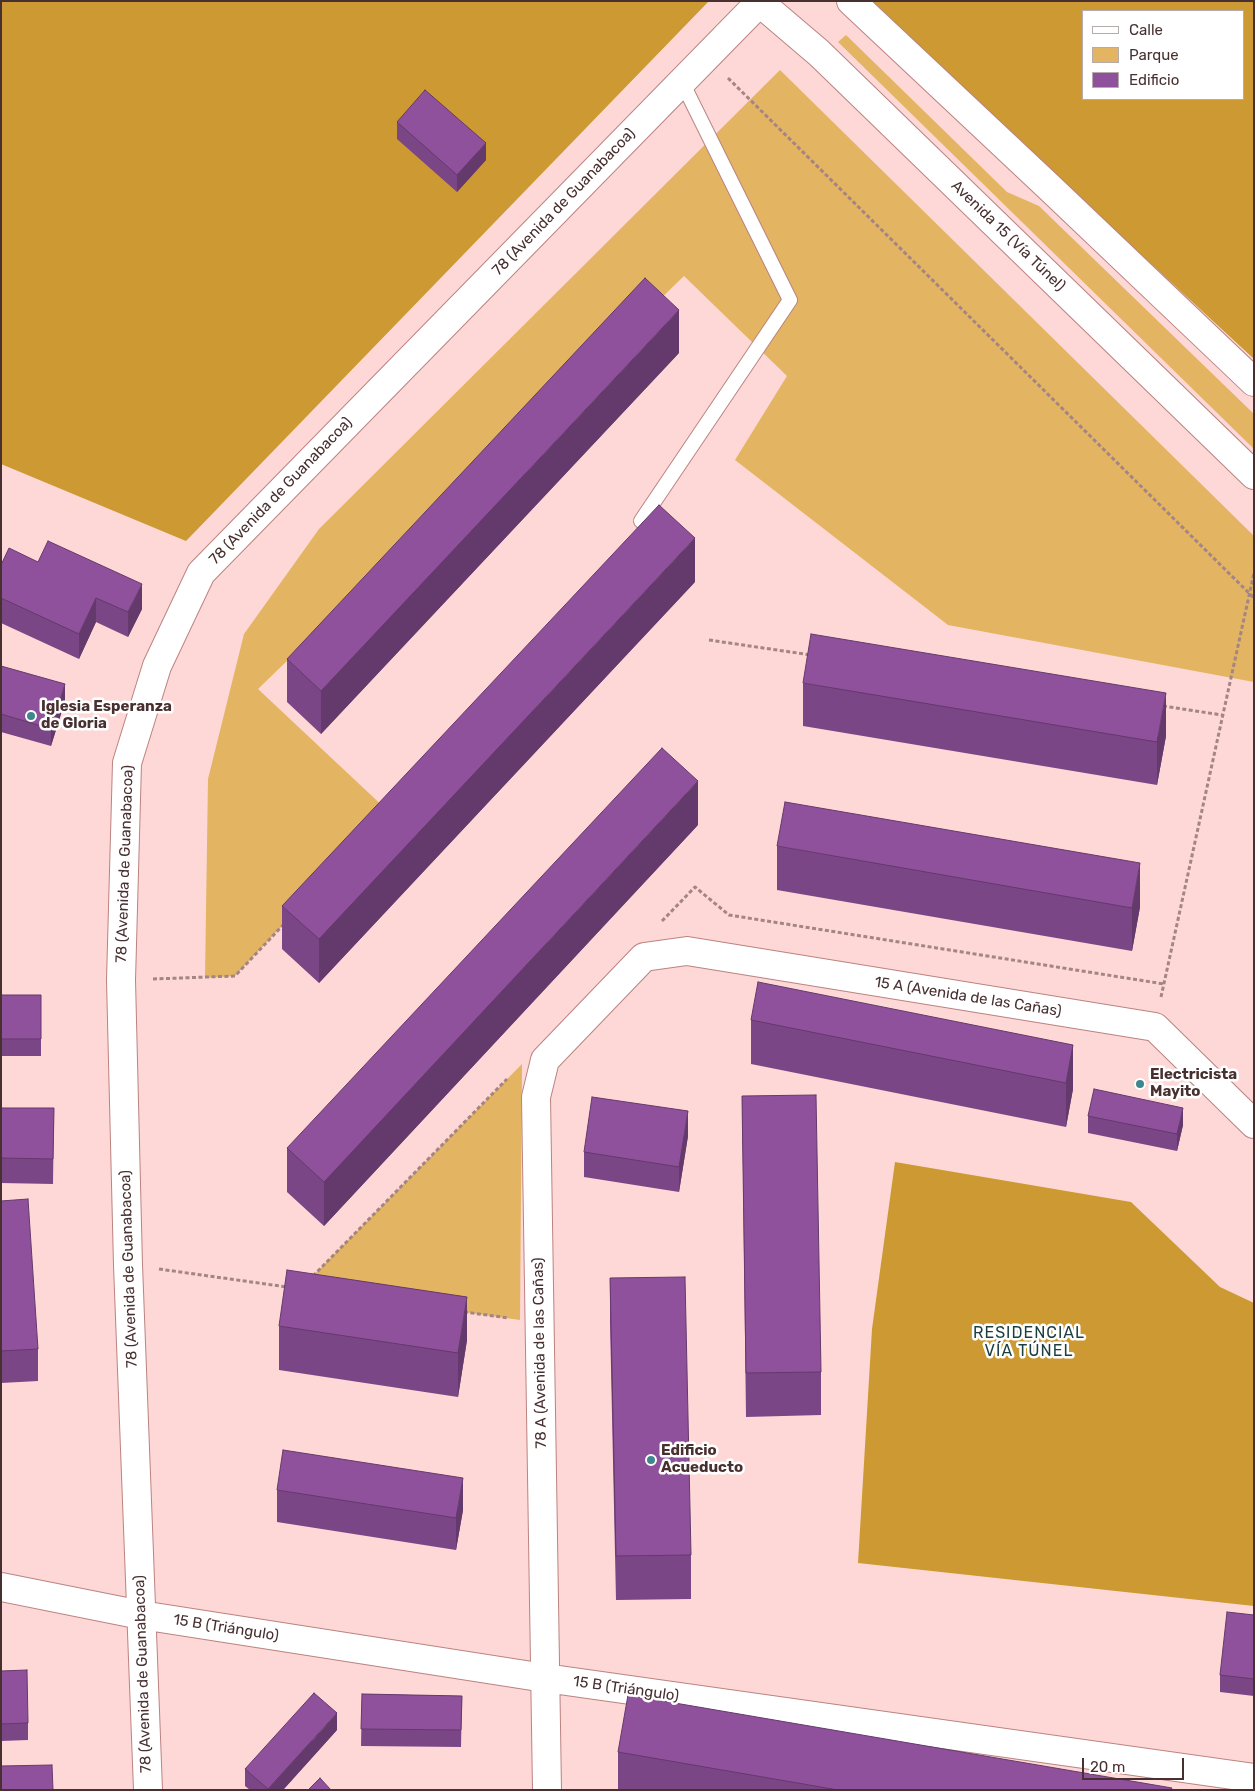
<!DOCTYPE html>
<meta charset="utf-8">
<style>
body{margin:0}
#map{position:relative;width:1255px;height:1791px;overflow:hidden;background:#fdd8d6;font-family:Rubik,sans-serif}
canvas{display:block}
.frame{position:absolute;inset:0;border:2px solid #483030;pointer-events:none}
.legend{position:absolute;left:1082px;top:10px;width:162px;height:90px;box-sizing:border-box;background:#fff;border:1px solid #b6acac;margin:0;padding:6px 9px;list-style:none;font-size:15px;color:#483030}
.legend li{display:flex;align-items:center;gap:10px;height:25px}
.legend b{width:25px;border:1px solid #b6acac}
.scale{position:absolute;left:1082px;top:1758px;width:102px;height:22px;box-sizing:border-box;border:2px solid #483030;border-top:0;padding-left:6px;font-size:15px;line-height:18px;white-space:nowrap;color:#483030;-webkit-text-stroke:4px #fff;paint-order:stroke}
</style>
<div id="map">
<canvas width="1255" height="1791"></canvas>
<div class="frame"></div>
<ul class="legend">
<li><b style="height:6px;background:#fff"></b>Calle</li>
<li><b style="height:14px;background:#e3b461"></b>Parque</li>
<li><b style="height:14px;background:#8f519b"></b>Edificio</li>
</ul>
<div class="scale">20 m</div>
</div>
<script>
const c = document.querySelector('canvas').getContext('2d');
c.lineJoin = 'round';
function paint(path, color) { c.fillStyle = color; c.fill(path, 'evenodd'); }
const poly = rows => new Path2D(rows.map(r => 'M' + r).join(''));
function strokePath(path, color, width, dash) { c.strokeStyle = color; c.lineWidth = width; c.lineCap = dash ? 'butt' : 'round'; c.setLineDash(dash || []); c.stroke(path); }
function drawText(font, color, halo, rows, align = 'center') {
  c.font = font + ' Rubik,sans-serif'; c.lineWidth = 5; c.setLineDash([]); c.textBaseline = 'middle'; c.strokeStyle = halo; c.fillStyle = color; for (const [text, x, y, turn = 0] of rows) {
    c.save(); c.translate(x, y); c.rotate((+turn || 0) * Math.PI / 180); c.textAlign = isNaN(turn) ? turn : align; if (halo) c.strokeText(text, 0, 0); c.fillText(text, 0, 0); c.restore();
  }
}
const green = poly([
 [846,35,1007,192,1039,206,1254,414,1254,449,838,42],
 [780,70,1254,536,1254,682,948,625,735,460,787,376,684,276,258,689,389,812,235,976,205,978,208,779,244,634,319,529],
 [522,1064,520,1320,300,1289]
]);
const forest = poly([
 [1,1,709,1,186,541,1,464],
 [867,1,1254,1,1254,359],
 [1084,11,1244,11,1244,99,1084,99],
 [895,1162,1131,1202,1220,1287,1254,1303,1254,1606,858,1563,872,1329]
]);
const path = poly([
 [728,78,1254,598],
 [709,640,811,655],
 [1163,706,1222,715],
 [662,921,695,887,729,915,1164,984],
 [153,979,235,976,284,924],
 [1161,997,1254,573],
 [159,1269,287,1287],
 [313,1276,507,1079],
 [464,1312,509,1318]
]);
const service = poly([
 [641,521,790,300,682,82]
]);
const minor = poly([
 [1,1587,141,1615,545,1678,1254,1778],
 [148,1790,128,1265,121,980,127,763,157,666,201,573,761,1],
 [547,1790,536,1097,545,1060,644,957,687,951,1155,1027,1254,1124]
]);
const secondary = poly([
 [758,1,819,53,1254,475],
 [851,1,1049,187,1254,382]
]);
const wall = poly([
 [397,122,486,160,457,192,397,139],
 [679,353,321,734,287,702,287,659],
 [1,565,142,609,128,637,96,622,79,659,1,623],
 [695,582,319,983,282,949,282,906],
 [1,666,65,701,51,746,1,732],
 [803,683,1166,736,1157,785,803,726],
 [698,825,324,1226,287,1192,287,1148],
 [777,846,1140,907,1132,951,777,890],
 [1,995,41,995,41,1056,1,1056],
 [751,1020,1073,1045,1073,1089,1066,1127,751,1064],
 [742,1096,821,1372,821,1415,746,1417],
 [1,1108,54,1108,53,1184,1,1183],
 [1088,1116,1183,1125,1177,1151,1088,1133],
 [688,1136,679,1192,584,1177,584,1152],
 [1,1201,38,1349,38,1381,1,1383],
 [610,1278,691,1555,691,1599,616,1600,610,1322],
 [279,1326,467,1340,458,1397,279,1370],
 [277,1490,463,1510,456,1550,277,1522],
 [1254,1615,1254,1696,1220,1692,1220,1675],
 [1,1671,28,1723,28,1740,1,1741],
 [362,1694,462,1696,461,1747,361,1746],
 [337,1730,283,1790,250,1790,245,1786,245,1769],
 [618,1752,1172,1790,618,1790]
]);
const shadedWall = poly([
 [486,143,486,160,457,192,457,175],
 [679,310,679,353,321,734,321,691],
 [695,538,695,582,319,983,319,939],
 [142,584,142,609,128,637,128,612],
 [96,598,96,622,79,659,79,634],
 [65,684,65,701,51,746,51,729],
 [1166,693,1166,736,1157,785,1157,742],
 [698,781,698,825,324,1226,324,1182],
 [1140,863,1140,907,1132,951,1132,908],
 [1073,1045,1073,1089,1066,1127,1066,1083],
 [1183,1108,1183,1125,1177,1151,1177,1134],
 [688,1111,688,1136,679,1192,679,1167],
 [467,1297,467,1340,458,1397,458,1353],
 [463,1478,463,1510,456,1550,456,1518],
 [337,1713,337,1730,283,1790,268,1790]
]);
const building = poly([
 [425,90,486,143,457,175,397,122,425,90],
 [645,278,679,310,321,691,287,659,645,278],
 [659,505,695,538,319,939,282,906,659,505],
 [48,541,142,584,128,612,96,598,79,634,1,598,1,565,9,548,38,562,48,541],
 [811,634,1166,693,1157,742,803,683,811,634],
 [1,666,65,684,51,729,1,714,1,666],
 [662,748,698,781,324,1182,287,1148,662,748],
 [785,802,1140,863,1132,908,777,846,785,802],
 [758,982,1073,1045,1066,1083,751,1020,758,982],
 [1,995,41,995,41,1039,1,1039,1,995],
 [1094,1089,1183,1108,1177,1134,1088,1116,1094,1089],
 [816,1095,821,1372,746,1373,742,1096,816,1095],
 [592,1097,688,1111,679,1167,584,1152,592,1097],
 [1,1108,54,1108,53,1159,1,1158,1,1108],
 [28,1199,38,1349,1,1351,1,1201,28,1199],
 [287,1270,467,1297,458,1353,279,1326,287,1270],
 [685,1277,691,1555,616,1556,610,1278,685,1277],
 [283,1450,463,1478,456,1518,277,1490,283,1450],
 [1227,1612,1254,1615,1254,1679,1220,1675,1227,1612],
 [27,1670,28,1723,1,1724,1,1671,27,1670],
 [314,1693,337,1713,268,1789,245,1769,314,1693],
 [362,1694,462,1696,461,1730,361,1729,362,1694],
 [628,1695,1172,1788,1171,1790,838,1790,618,1752,628,1695],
 [52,1765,53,1790,1,1790,1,1766,52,1765],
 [320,1778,331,1790,308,1790,320,1778]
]);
const markers = [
 [31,716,5,"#3f878c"],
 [1140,1084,5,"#3f878c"],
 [651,1460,5,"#3f878c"]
];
const streetNames = [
 ["78 (Avenida de Guanabacoa)",564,202,-46],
 ["Avenida 15 (Vía Túnel)",1008,236,44],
 ["78 (Avenida de Guanabacoa)",281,491,-46],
 ["78 (Avenida de Guanabacoa)",125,864,-88],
 ["15 A (Avenida de las Cañas)",968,997,9],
 ["78 (Avenida de Guanabacoa)",129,1269,-92],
 ["78 A (Avenida de las Cañas)",540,1353,-91],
 ["15 B (Triángulo)",226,1628,9],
 ["78 (Avenida de Guanabacoa)",143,1674,-92],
 ["15 B (Triángulo)",626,1689,8]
];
const poiNames = [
 ["Iglesia Esperanza",41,707],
 ["de Gloria",41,724],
 ["Electricista",1150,1075],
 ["Mayito",1150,1092],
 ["Edificio",661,1451],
 ["Acueducto",661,1468]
];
const neighbourhoodNames = [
 ["RESIDENCIAL",1029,1333],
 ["VÍA TÚNEL",1029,1351]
];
paint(green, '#e3b461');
paint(forest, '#cc9932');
strokePath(service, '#bb8381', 16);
strokePath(minor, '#bb8381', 30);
strokePath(secondary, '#bb8381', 30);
strokePath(path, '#a48584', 3, [4, 2.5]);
strokePath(service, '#fff', 14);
strokePath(minor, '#fff', 28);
strokePath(secondary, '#fff', 28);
paint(wall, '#7b4685');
paint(shadedWall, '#64396c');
paint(building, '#8f519b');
strokePath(building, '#64396c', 1);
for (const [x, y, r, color] of markers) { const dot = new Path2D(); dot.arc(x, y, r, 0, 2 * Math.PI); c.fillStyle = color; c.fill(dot); strokePath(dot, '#fff', 2); }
drawText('15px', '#483030', '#fff', streetNames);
drawText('bold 15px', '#483030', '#fff', poiNames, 'left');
c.letterSpacing = '1px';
drawText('16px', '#1b3e40', '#fff', neighbourhoodNames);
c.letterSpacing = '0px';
</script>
